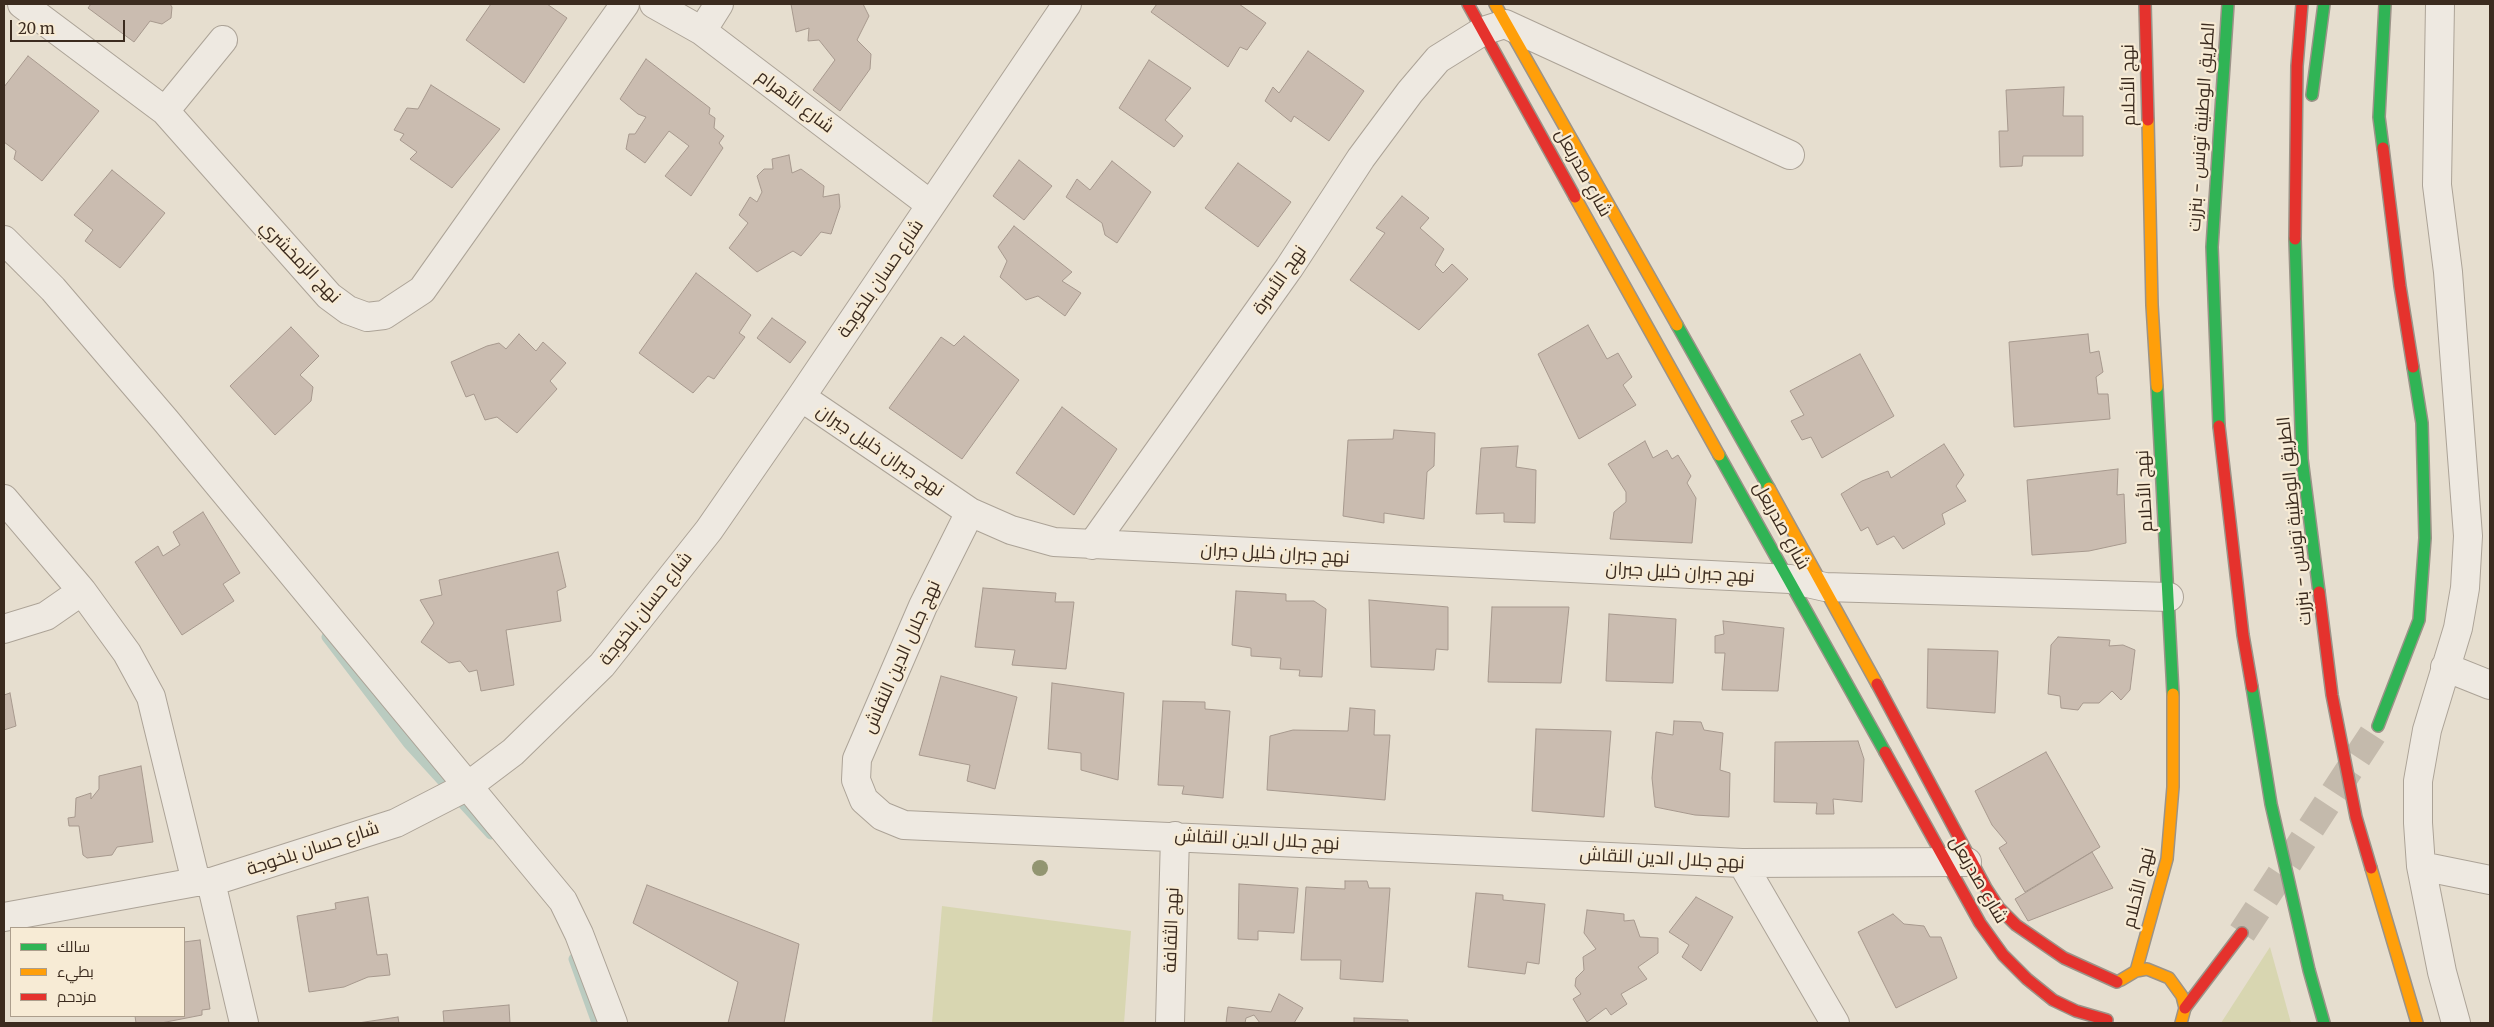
<!DOCTYPE html>
<meta charset="utf-8">
<style>
body{margin:0}
#map{position:relative;width:2494px;height:1027px;overflow:hidden;background:#e6decf;font-family:Merriweather,Cairo,serif}
canvas{display:block}
.frame{position:absolute;inset:0;border:5px solid #3b2b1f;pointer-events:none}
.legend{position:absolute;left:10px;top:927px;width:175px;height:90px;box-sizing:border-box;background:#f7ebd5;border:1px solid #ac9e8c;margin:0;padding:6px 9px;list-style:none;font-size:15px;color:#3b2b1f}
.legend li{display:flex;align-items:center;gap:10px;height:25px}
.legend b{width:25px;border:1px solid #ac9e8c}
.scale{position:absolute;left:10px;top:20px;width:115px;height:22px;box-sizing:border-box;border:2px solid #3b2b1f;border-top:0;padding-left:6px;font-size:15px;line-height:18px;white-space:nowrap;color:#3b2b1f;-webkit-text-stroke:4px #f7ebd5;paint-order:stroke}
</style>
<div id="map">
<canvas width="2494" height="1027"></canvas>
<div class="frame"></div>
<ul class="legend">
<li><b style="height:6px;background:#30b455"></b>سالك</li>
<li><b style="height:6px;background:#ff9f0a"></b>بطيء</li>
<li><b style="height:6px;background:#e5322d"></b>مزدحم</li>
</ul>
<div class="scale">20 m</div>
</div>
<script>
const c = document.querySelector('canvas').getContext('2d');
c.lineJoin = 'round';
function paint(path, color) { c.fillStyle = color; c.fill(path, 'evenodd'); }
const poly = rows => new Path2D(rows.map(r => 'M' + r).join(''));
function strokePath(path, color, width, dash) { c.strokeStyle = color; c.lineWidth = width; c.lineCap = dash ? 'butt' : 'round'; c.setLineDash(dash || []); c.stroke(path); }
function drawText(font, color, halo, rows, align = 'center') {
  c.font = font + ' Merriweather,Cairo,serif'; c.lineWidth = 4.5; c.setLineDash([]); c.textBaseline = 'middle'; c.strokeStyle = halo; c.fillStyle = color; for (const [text, x, y, turn = 0] of rows) {
    c.save(); c.translate(x, y); c.rotate((+turn || 0) * Math.PI / 180); c.textAlign = isNaN(turn) ? turn : align; if (halo) c.strokeText(text, 0, 0); c.fillText(text, 0, 0); c.restore();
  }
}
const green = poly([
 [942,906,1131,931,1124,1023,932,1023],
 [2270,947,2291,1023,2221,1023]
]);
const stream = poly([
 [327,637,408,743,491,834],
 [574,959,597,1023]
]);
const building = poly([
 [91,4,170,4,172,7,171,18,162,24,150,21,134,42,88,8,91,4],
 [491,4,547,4,567,18,524,83,466,40,491,4],
 [791,4,863,4,869,16,857,40,871,54,870,69,840,111,813,90,835,60,819,40,808,41,809,28,796,32,791,4],
 [1157,4,1239,4,1266,23,1247,50,1240,47,1228,67,1151,12,1157,4],
 [1308,51,1364,91,1329,141,1294,116,1291,122,1265,101,1273,87,1279,93,1308,51],
 [28,56,99,111,42,181,14,159,16,151,4,142,4,87,28,56],
 [646,59,710,108,709,114,715,118,714,128,724,136,719,143,723,148,691,196,665,176,689,146,669,131,645,163,626,149,629,134,635,134,646,117,638,114,620,99,646,59],
 [1149,60,1191,88,1165,120,1183,136,1174,147,1119,108,1149,60],
 [431,85,500,129,452,188,410,159,417,152,400,140,404,134,394,130,407,108,418,109,431,85],
 [2064,87,2063,116,2083,116,2083,156,2023,156,2022,166,2000,167,1999,131,2008,131,2006,90,2064,87],
 [789,155,792,173,801,169,824,186,823,197,839,194,840,207,831,234,821,232,801,256,793,251,757,272,729,248,748,223,739,215,750,197,757,202,762,192,757,176,764,169,773,169,772,159,789,155],
 [1019,160,1052,186,1024,220,993,196,1019,160],
 [1112,161,1151,192,1117,243,1105,235,1102,223,1066,197,1077,179,1090,190,1112,161],
 [1238,163,1291,202,1258,247,1205,208,1238,163],
 [112,170,165,213,120,268,85,241,93,230,74,215,112,170],
 [1402,196,1429,218,1420,228,1444,249,1435,265,1443,273,1452,264,1468,279,1419,330,1350,280,1385,233,1376,228,1402,196],
 [1014,226,1072,272,1062,281,1081,293,1065,316,1038,296,1026,300,1000,277,1007,261,998,247,1014,226],
 [696,273,751,315,739,333,745,337,714,379,708,376,693,393,639,353,696,273],
 [772,318,806,342,790,363,757,338,772,318],
 [1588,325,1607,359,1618,353,1632,377,1623,385,1636,405,1579,439,1538,354,1588,325],
 [291,327,319,356,300,375,313,387,311,401,275,435,230,386,291,327],
 [519,334,536,351,543,342,566,363,550,381,557,389,517,433,497,417,485,420,474,394,466,397,451,362,487,346,499,343,506,349,519,334],
 [2088,334,2090,353,2099,351,2103,372,2096,377,2098,394,2108,394,2110,419,2014,427,2009,342,2088,334],
 [964,336,1019,380,962,459,889,408,941,337,954,346,964,336],
 [1860,354,1894,416,1822,458,1811,437,1802,440,1791,421,1804,415,1790,391,1860,354],
 [1062,407,1117,449,1074,515,1016,473,1062,407],
 [1394,430,1435,433,1434,466,1427,472,1424,519,1384,513,1384,523,1343,516,1348,440,1393,439,1394,430],
 [1645,441,1653,458,1667,450,1672,459,1678,455,1691,476,1687,483,1696,498,1692,543,1610,539,1614,512,1626,502,1626,492,1608,464,1645,441],
 [1944,444,1964,475,1956,486,1966,501,1942,514,1945,524,1903,549,1894,536,1877,545,1868,527,1861,531,1841,494,1862,481,1888,471,1891,478,1944,444],
 [1518,446,1516,467,1536,470,1535,523,1504,522,1504,513,1476,514,1481,448,1518,446],
 [2118,469,2117,495,2124,494,2126,543,2089,551,2032,555,2027,480,2118,469],
 [203,512,240,573,223,584,234,601,182,635,135,562,158,546,163,556,180,545,173,532,203,512],
 [558,552,566,587,557,591,561,621,506,630,514,685,481,691,477,670,469,672,460,661,449,663,421,642,434,623,420,600,442,595,439,580,558,552],
 [983,588,1056,593,1055,602,1074,602,1066,669,1012,665,1015,650,975,647,983,588],
 [1236,591,1286,594,1286,601,1314,601,1326,609,1322,677,1299,676,1300,670,1280,669,1281,658,1251,656,1251,648,1232,645,1236,591],
 [1369,600,1448,607,1448,650,1436,649,1434,670,1371,667,1369,600],
 [1492,607,1569,607,1561,683,1488,682,1492,607],
 [1609,614,1676,619,1673,683,1606,681,1609,614],
 [1723,621,1784,628,1778,691,1722,690,1725,653,1715,653,1715,636,1724,634,1723,621],
 [2058,637,2110,640,2109,646,2123,645,2135,650,2130,690,2121,700,2112,691,2099,703,2083,703,2078,710,2061,708,2060,696,2048,694,2051,645,2058,637],
 [1928,649,1998,651,1995,713,1927,708,1928,649],
 [941,676,1017,697,995,789,967,781,970,765,919,755,941,676],
 [1052,683,1124,693,1118,780,1081,770,1081,753,1048,749,1052,683],
 [10,693,16,726,4,730,4,695,10,693],
 [1163,701,1205,702,1205,709,1230,711,1223,798,1182,794,1184,786,1158,785,1163,701],
 [1350,708,1375,710,1374,735,1390,735,1385,800,1267,790,1270,736,1293,730,1348,731,1350,708],
 [1674,721,1701,722,1704,730,1723,733,1720,770,1730,773,1729,817,1695,815,1655,807,1652,778,1656,732,1673,735,1674,721],
 [1536,729,1611,731,1604,817,1532,811,1536,729],
 [1858,741,1864,759,1862,802,1833,799,1834,814,1816,814,1817,803,1774,802,1775,742,1858,741],
 [2046,752,2100,847,2025,892,1999,848,2007,843,1992,825,1975,791,2046,752],
 [141,766,153,842,117,847,112,855,87,858,83,855,79,826,69,826,68,818,75,817,76,798,91,793,91,799,99,789,99,776,141,766],
 [2092,852,2113,888,2028,921,2015,899,2092,852],
 [1345,881,1367,881,1369,888,1390,888,1383,982,1340,979,1341,960,1301,960,1306,887,1345,889,1345,881],
 [1239,884,1298,888,1294,933,1258,931,1258,940,1238,939,1239,884],
 [647,885,799,944,784,1023,728,1023,738,982,633,923,647,885],
 [1476,893,1503,895,1503,900,1545,904,1539,964,1527,962,1525,974,1468,967,1476,893],
 [368,897,377,955,387,954,390,975,368,977,344,987,309,992,297,916,336,909,335,903,368,897],
 [1696,897,1733,917,1701,971,1682,957,1689,945,1669,932,1696,897],
 [1587,910,1624,914,1624,921,1634,920,1640,937,1658,938,1658,953,1638,967,1647,979,1621,994,1627,1004,1611,1015,1606,1008,1587,1022,1573,999,1581,994,1575,986,1576,978,1584,970,1583,957,1596,949,1584,933,1587,910],
 [1893,914,1904,924,1924,926,1930,937,1941,937,1957,978,1896,1008,1858,932,1893,914],
 [200,940,210,1009,202,1010,202,1015,161,1023,136,1023,135,1016,184,1016,184,942,200,940],
 [1279,994,1303,1008,1294,1023,1260,1023,1254,1015,1246,1018,1245,1023,1226,1023,1228,1007,1271,1012,1279,994],
 [509,1005,510,1023,444,1023,443,1011,509,1005],
 [398,1017,399,1023,358,1023,398,1017],
 [1354,1018,1408,1020,1408,1023,1354,1023,1354,1018]
]);
const secondaryTunnel = poly([
 [2242,933,2378,726]
]);
const street = poly([
 [22,4,165,111,329,296,348,310,367,317,384,315,422,290,625,4],
 [654,4,702,31,931,205],
 [2440,4,2437,185,2448,272,2468,536,2465,588,2458,628,2427,730,2418,781,2418,823,2421,866,2442,972,2456,1023],
 [702,31,719,4],
 [165,111,223,40],
 [4,240,53,289,166,421,563,901,579,934,613,1023],
 [801,397,970,512,1011,530,1054,542,1790,579,1825,587,2169,597],
 [4,499,82,591,127,653,151,697,196,882],
 [970,512,923,606,857,759,856,780,864,800,882,816,904,825,1742,863,1967,862],
 [1092,545,1289,268,1361,158,1410,92,1438,59,1483,31,1505,24,1790,155],
 [4,629,46,616,82,591],
 [2445,667,2490,685],
 [1742,863,1835,1023],
 [2421,866,2490,880],
 [211,882,244,1023],
 [4,917,196,882,211,882,396,823,468,786,513,752,602,665,709,530,801,397,1067,4],
 [1170,1023,1175,836]
]);
const fast = poly([
 [2312,95,2324,4],
 [2383,148,2379,117,2385,4],
 [2295,239,2302,459,2319,592],
 [1677,325,1769,488],
 [2157,387,2173,694],
 [2219,426,2212,247,2228,4],
 [1719,455,1885,752],
 [2252,687,2271,804,2309,970,2324,1023],
 [2378,726,2419,620,2425,538,2422,423,2413,367]
]);
const slow = poly([
 [1495,4,1677,325],
 [2148,120,2152,305,2157,387],
 [1575,197,1719,455],
 [1769,488,1877,684],
 [2371,868,2417,1023],
 [2136,971,2167,859,2173,787,2173,694],
 [2121,980,2136,971,2147,969,2169,978,2182,996,2185,1008,2181,1023]
]);
const jam = poly([
 [1468,4,1575,197],
 [2145,4,2148,120],
 [2383,148,2400,286,2413,367],
 [2295,239,2297,66,2302,4],
 [2219,426,2243,635,2252,687],
 [2319,592,2332,695,2356,817,2371,868],
 [1877,684,1986,888,1999,908,2016,925,2064,958,2117,982],
 [1885,752,1980,923,2003,955,2027,979,2053,1000,2076,1011,2107,1020],
 [2185,1008,2242,933]
]);
const trees = [
 [1040,868]
];
const streetNames = [
 ["نهج الأحلام",2129,85,-91],
 ["شارع الأهرام",795,102,37],
 ["الطريق الوطنية تونس - بنزرت",2202,127,-86],
 ["شارع صدربعل",1583,173,61],
 ["نهج الزمخشري",300,262,46],
 ["شارع حسان بلخوجة",881,279,-56],
 ["نهج الأسرة",1280,280,-55],
 ["نهج جبران خليل جبران",880,451,34],
 ["نهج الأحلام",2145,491,-93],
 ["الطريق الوطنية تونس - بنزرت",2295,521,-96],
 ["شارع صدربعل",1781,526,61],
 ["نهج جبران خليل جبران",1275,554,3],
 ["نهج جبران خليل جبران",1680,573,3],
 ["شارع حسان بلخوجة",646,609,-52],
 ["نهج جلال الدين النقاش",902,657,-66],
 ["نهج جلال الدين النقاش",1257,840,3],
 ["شارع حسان بلخوجة",313,849,-18],
 ["نهج جلال الدين النقاش",1662,859,3],
 ["شارع صدربعل",1978,880,60],
 ["نهج الأحلام",2139,888,-76],
 ["نهج الثقافة",1172,930,-88]
];
paint(green, '#d8d6b1');
strokePath(stream, '#bacbc0', 11);
paint(building, '#cabcb0');
strokePath(building, '#a7998e', 1);
strokePath(secondaryTunnel, '#c4baac', 28, [28, 14]);
strokePath(street, '#aca397', 30);
strokePath(fast, '#9b9388', 14);
strokePath(slow, '#9b9388', 14);
strokePath(jam, '#9b9388', 14);
strokePath(street, '#eee9e1', 28);
strokePath(fast, '#30b455', 11);
strokePath(slow, '#ff9f0a', 11);
strokePath(jam, '#e5322d', 11);
c.fillStyle = '#929571';
for (const [x, y] of trees) { c.beginPath(); c.arc(x, y, 8, 0, 2 * Math.PI); c.fill(); }
drawText('18px', '#3b2b1f', '#f7ebd5', streetNames);
</script>
